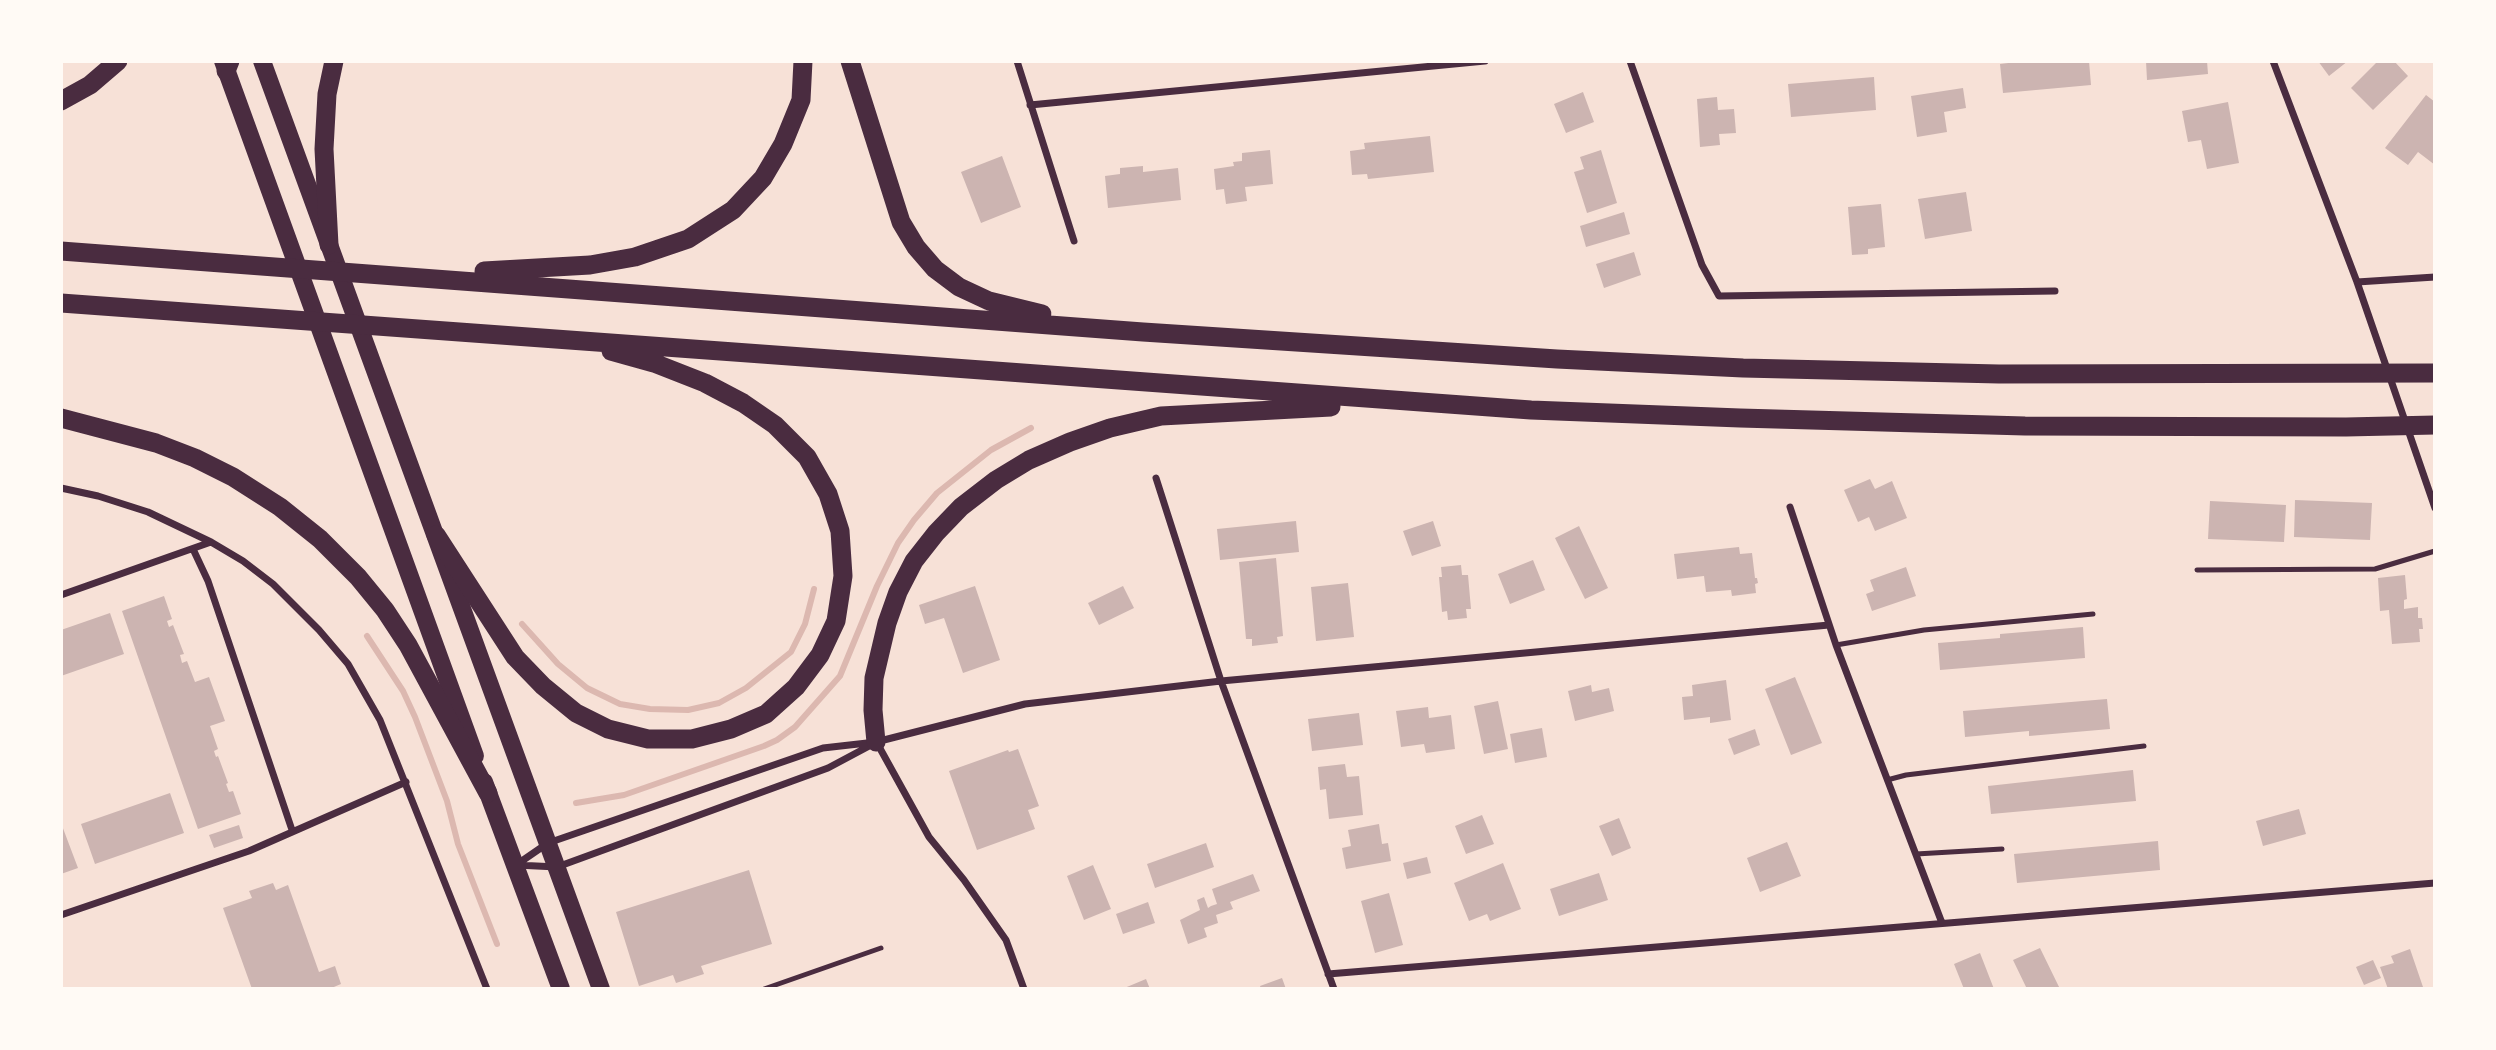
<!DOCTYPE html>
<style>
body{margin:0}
#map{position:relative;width:2496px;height:1050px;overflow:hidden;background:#f7e1d7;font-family:"Archivo Narrow",sans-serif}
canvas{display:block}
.frame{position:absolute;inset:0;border:63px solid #fffaf5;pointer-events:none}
</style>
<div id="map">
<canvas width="2496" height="1050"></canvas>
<div class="frame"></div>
</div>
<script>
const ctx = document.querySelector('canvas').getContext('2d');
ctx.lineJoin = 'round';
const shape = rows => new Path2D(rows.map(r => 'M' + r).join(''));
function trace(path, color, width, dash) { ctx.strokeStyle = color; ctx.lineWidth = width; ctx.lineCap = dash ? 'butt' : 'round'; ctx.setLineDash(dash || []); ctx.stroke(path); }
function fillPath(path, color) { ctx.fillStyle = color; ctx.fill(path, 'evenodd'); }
trace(shape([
 [522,624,558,664,587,688,620,704,650,709,688,710,719,703,746,688,791,652,805,624,814,589],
 [367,636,403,691,415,717,447,801,458,844,497,944],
 [576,803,624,795,764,746,777,740,795,727,840,676,877,586,898,543,914,520,937,493,991,450,1031,428]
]), '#dcb8b0', 6);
fillPath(shape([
 [2089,61,2091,85,2003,93,2000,64,2025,61],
 [2146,61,2207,61,2208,74,2147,80],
 [2318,61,2348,61,2329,76],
 [2378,61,2394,61,2408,76,2373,110,2351,88],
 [1874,77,1876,110,1791,117,1788,84],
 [1963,88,1966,108,1944,112,1947,132,1917,137,1911,96],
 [1583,92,1594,122,1566,133,1554,104],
 [2426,95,2435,102,2435,165,2418,152,2408,165,2385,148],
 [1717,97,1718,110,1734,109,1736,133,1719,134,1720,145,1700,147,1697,99],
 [2228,102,2239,163,2207,169,2201,140,2188,142,2182,111],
 [1430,136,1434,172,1368,179,1367,174,1352,175,1350,151,1365,149,1364,143],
 [1270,150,1273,184,1245,187,1247,201,1226,204,1224,189,1216,190,1214,169,1234,166,1233,162,1242,161,1242,153],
 [1601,150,1617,203,1587,213,1574,172,1584,169,1580,157],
 [1002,156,1021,207,981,223,961,172],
 [1143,166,1143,172,1178,168,1181,200,1108,208,1105,176,1120,174,1120,168],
 [1966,192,1972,231,1925,239,1918,199],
 [1881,204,1885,247,1868,249,1868,254,1852,255,1848,207],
 [1624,212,1630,234,1586,247,1580,226],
 [1634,252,1641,275,1604,288,1596,264],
 [1870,479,1875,489,1892,481,1907,518,1875,531,1869,517,1858,522,1844,490],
 [2295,500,2372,503,2370,540,2294,537],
 [2210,501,2286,505,2284,542,2208,539],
 [1296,521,1299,552,1220,560,1217,529],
 [1433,521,1441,546,1412,556,1403,531],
 [1579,526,1608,588,1585,599,1555,538],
 [1739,547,1740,554,1752,553,1755,578,1757,578,1758,583,1755,584,1756,593,1732,596,1731,590,1706,592,1704,576,1677,579,1674,554],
 [1276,558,1283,636,1277,637,1278,643,1252,646,1252,639,1246,639,1239,562],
 [1533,560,1545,590,1510,604,1498,574],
 [1461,565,1462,575,1468,575,1471,609,1466,609,1467,618,1448,620,1447,611,1442,612,1439,577,1442,577,1441,567],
 [1906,567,1916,596,1872,611,1866,594,1874,591,1870,580],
 [2405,575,2407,599,2404,600,2404,609,2418,607,2418,618,2422,618,2423,629,2419,629,2420,642,2392,644,2389,610,2380,611,2378,578],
 [1348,583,1354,637,1316,641,1311,587],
 [975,586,1000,660,963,673,944,618,925,624,919,605],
 [1123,586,1134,608,1099,625,1088,603],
 [164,596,172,619,167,621,169,627,173,625,184,654,180,655,182,663,187,661,195,682,209,677,225,721,210,726,218,749,214,751,216,757,218,756,228,783,226,784,229,792,233,791,241,814,198,829,122,611],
 [110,613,124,654,61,676,61,630],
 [2083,627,2085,658,1940,670,1938,643,2000,638,2000,634],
 [1795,677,1822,743,1791,755,1765,689],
 [1726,680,1731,720,1710,723,1710,717,1684,720,1682,697,1693,696,1692,685],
 [1591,685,1592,692,1609,688,1614,711,1575,721,1568,691],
 [2107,699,2110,729,2029,736,2029,731,1965,737,1963,711],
 [1498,701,1508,749,1484,754,1474,706],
 [1428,707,1429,718,1451,715,1455,749,1426,753,1424,744,1401,747,1396,711],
 [1359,713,1363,745,1312,751,1308,719],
 [1542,728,1547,757,1515,763,1510,734],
 [1755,729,1760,745,1734,755,1728,739],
 [1018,749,1039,806,1028,810,1035,829,977,850,949,771,1008,750,1009,752],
 [1345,764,1347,777,1359,776,1363,815,1329,819,1326,789,1320,790,1318,767],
 [2133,770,2136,801,1991,814,1988,786],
 [170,793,184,833,95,864,81,824],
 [2299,809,2306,834,2263,846,2256,821],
 [1482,815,1494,844,1466,854,1455,826],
 [1619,818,1631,848,1612,856,1599,826],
 [61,823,78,868,61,874],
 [1379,824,1382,844,1388,843,1391,861,1346,869,1342,848,1351,846,1348,830],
 [239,825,243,838,214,848,209,835],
 [2158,841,2160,870,2017,883,2014,854],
 [1787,842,1801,876,1760,892,1747,858],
 [1206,843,1214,867,1155,888,1147,864],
 [1427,857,1431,873,1407,879,1403,863],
 [1503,863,1521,909,1490,921,1487,914,1469,921,1454,883],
 [1093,865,1111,909,1084,920,1067,876],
 [749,870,772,944,701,966,704,974,676,983,673,975,639,986,616,912],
 [1599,873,1608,900,1559,916,1550,889],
 [1253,874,1260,891,1230,902,1233,909,1216,915,1218,923,1204,928,1207,937,1188,944,1180,920,1200,910,1197,900,1204,897,1208,908,1211,906,1217,904,1212,889],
 [273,883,276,890,288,885,319,972,335,966,341,984,329,989,252,989,223,908,252,898,249,891],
 [1389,893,1403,945,1375,953,1361,901],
 [1148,902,1155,923,1123,934,1116,914],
 [2040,948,2060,989,2027,989,2013,960],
 [2410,949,2423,987,2416,989,2388,989,2380,967,2394,963,2391,956],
 [1980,953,1994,989,1964,989,1954,964],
 [2373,960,2381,978,2364,985,2356,967],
 [1282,978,1286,989,1261,989,1260,986],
 [1146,979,1150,989,1122,989]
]), '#ccb4b1');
trace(shape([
 [2197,570,2375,569,2435,551],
 [1836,645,1924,630,2093,614],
 [1887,780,1906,775,2144,746],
 [1916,854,2002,849],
 [764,989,881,948]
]), '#4a2c40', 5);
trace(shape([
 [1017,61,1074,241],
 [1630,61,1702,265,1719,296,2055,291],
 [2273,61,2357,282,2435,508],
 [1030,105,1485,61],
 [2357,282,2435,277],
 [1156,478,1221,681,1334,989],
 [61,488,98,496,148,512,211,542,243,561,273,584,319,630,348,664,380,720,487,989],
 [1790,507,1836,645,1942,923],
 [193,549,208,581,292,830],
 [61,595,211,542],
 [877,743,929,837,964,880,1006,940,1024,989],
 [516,865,548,843,823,748,876,742,1025,704,1221,681,1829,625],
 [516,865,557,867,828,768,873,744],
 [61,915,249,851,406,782],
 [1328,974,2435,883]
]), '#4a2c40', 7);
trace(shape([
 [223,61,475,756],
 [262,61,601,989],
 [484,782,561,989]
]), '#4a2c40', 18);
trace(shape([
 [850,61,901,222,916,247,935,269,959,287,989,301,1042,314],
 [226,71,230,61],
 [61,101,90,85,118,61],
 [329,245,324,149,327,94,334,61],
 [61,251,1143,332,1557,359,1743,368,1999,374,2435,373],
 [484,271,590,265,635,257,688,239,733,210,763,178,783,144,801,100,803,61],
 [61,303,1531,410,1740,418,2025,426,2346,427,2435,425],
 [61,418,156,443,195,458,233,477,280,507,320,539,358,577,385,610,408,645,488,793],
 [436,535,515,657,543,686,576,713,608,729,648,739,692,739,731,729,766,714,796,687,820,655,836,621,843,576,840,531,828,494,807,457,775,425,743,403,705,383,654,363,611,351],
 [876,742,873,710,874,678,887,623,898,592,914,561,936,533,961,507,996,480,1029,460,1070,442,1110,428,1161,416,1331,407]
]), '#4a2c40', 19);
</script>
